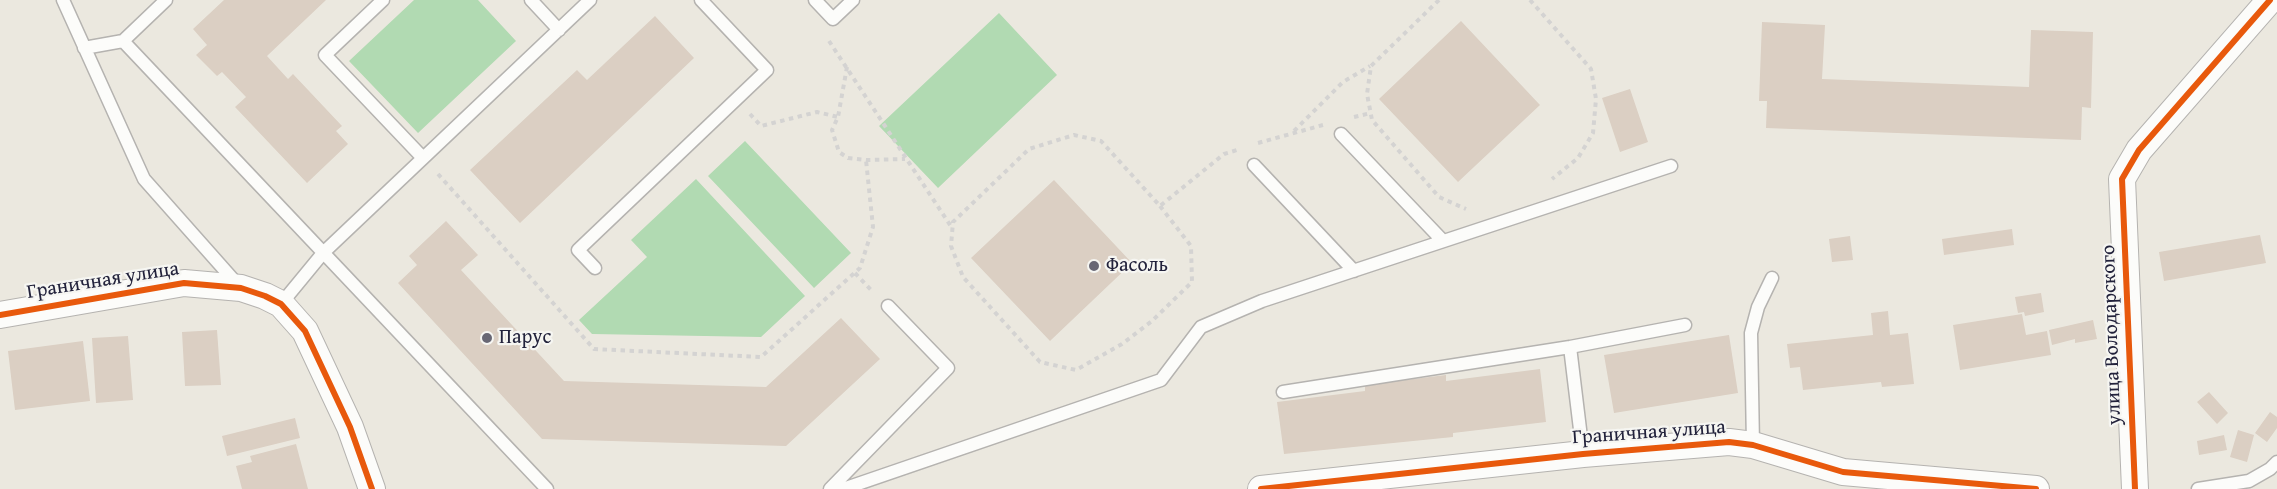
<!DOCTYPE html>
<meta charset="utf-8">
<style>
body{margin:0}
canvas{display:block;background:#ebe8df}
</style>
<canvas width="2277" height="489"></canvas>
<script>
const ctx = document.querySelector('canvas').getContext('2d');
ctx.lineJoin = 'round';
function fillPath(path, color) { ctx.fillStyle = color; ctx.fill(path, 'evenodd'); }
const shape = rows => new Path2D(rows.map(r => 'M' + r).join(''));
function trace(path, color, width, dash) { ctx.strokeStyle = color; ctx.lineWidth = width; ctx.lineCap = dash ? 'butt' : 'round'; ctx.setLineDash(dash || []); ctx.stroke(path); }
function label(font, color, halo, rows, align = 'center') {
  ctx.font = font + ' "Gentium Book Plus",serif'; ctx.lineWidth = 4.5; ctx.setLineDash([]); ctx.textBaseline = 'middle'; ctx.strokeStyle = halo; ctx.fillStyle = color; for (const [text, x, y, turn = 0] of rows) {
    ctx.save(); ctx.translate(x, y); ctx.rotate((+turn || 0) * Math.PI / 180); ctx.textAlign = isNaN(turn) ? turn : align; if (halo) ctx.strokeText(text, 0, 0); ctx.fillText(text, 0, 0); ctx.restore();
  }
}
fillPath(shape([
 [414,0,478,0,516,41,418,133,349,61],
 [999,13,1057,75,938,188,879,126],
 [745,141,851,253,814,288,708,176],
 [696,179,805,296,761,337,592,334,579,320,647,257,631,240]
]), '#b1dab2');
fillPath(shape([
 [224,0,326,0,267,56,288,79,293,74,342,126,336,131,348,144,307,183,235,107,246,97,222,72,217,76,196,55,207,45,193,29],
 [655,16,694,58,520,223,470,170,577,70,587,80],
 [1461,21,1540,105,1458,182,1379,99],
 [1762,22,1825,25,1822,79,2029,87,2031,30,2093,32,2091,108,2082,107,2081,140,1766,128,1767,101,1759,101],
 [1630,89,1648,142,1620,152,1602,98],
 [1054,180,1132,263,1050,341,971,258],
 [446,221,478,255,461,270,564,381,766,387,841,318,880,359,786,446,542,439,398,283,417,265,409,256],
 [2012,229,2014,245,1944,255,1942,239],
 [2260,235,2266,263,2164,281,2159,252],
 [1850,236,1853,260,1832,262,1829,239],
 [2041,293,2044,312,2025,316,2024,312,2018,313,2015,297],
 [1888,311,1890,335,1908,333,1914,384,1882,387,1881,382,1803,390,1800,367,1790,368,1787,344,1873,335,1871,313],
 [2022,314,2026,335,2047,331,2051,355,1960,370,1953,325],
 [2093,320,2097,339,2075,343,2075,339,2052,345,2049,330],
 [217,330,221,385,185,386,182,332],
 [1729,335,1738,393,1614,413,1604,355],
 [128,336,133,400,96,403,92,338],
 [83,341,90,401,15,410,8,351],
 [1540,369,1546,422,1453,433,1453,437,1284,454,1277,402,1365,391,1365,385,1446,375,1446,381],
 [2209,392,2228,413,2217,424,2197,402],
 [2270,412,2277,417,2277,428,2267,442,2255,433],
 [295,418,300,438,227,456,222,436],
 [2238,430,2254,435,2247,462,2230,457],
 [2224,435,2227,450,2199,455,2197,441],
 [296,444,308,489,242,489,236,466,252,462,250,456]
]), '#dbcfc3');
const lane = shape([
 [63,0,144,179,238,285],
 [383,0,325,55,423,158],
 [531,0,559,30],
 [815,0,833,19,853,0],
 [123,41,547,489],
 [84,48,123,41,166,0],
 [1341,134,1443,241],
 [1254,165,1354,271],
 [595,268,578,250,767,70,701,0],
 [281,304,323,253,590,0],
 [1570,347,1583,454],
 [1283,392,1570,347,1685,325],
 [1753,445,1751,333,1758,307,1772,278],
 [830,489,948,368,888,306],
 [843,489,1161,380,1201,327,1262,301,1671,166],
 [2198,489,2249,481,2270,469,2277,462]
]);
const street = shape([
 [0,315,184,283,241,288,265,296,281,304,305,331,350,427,372,489],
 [1261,489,1583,454,1729,442,1753,445,1843,472,2036,489],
 [2135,489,2122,179,2139,150,2270,0]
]);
trace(lane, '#b5b3b0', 15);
trace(street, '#b5b3b0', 28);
trace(shape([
 [1439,0,1371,66,1367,94,1372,120,1439,197,1466,209],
 [1530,0,1591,69,1596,99,1593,133,1578,158,1552,179],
 [829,41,952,228],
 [847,67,838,117,832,130,839,152,848,158,866,160,905,159],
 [750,114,761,126,817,112,838,117],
 [1354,117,1371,113],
 [1294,131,1343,82,1370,66],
 [1258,143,1323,125],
 [438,174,594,349,761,357,860,268,873,227,866,160],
 [1160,206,1191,246,1192,282,1152,321,1122,344,1076,370,1040,362,963,277,951,246,953,222,1029,149,1074,135,1101,141,1160,206,1224,154,1237,150],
 [855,273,873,292]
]), '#d4d3d2', 4, [4.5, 4.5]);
trace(lane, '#fcfcfa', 12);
trace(street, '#fcfcfa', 26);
trace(shape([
 [0,315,184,283,241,288,265,296,281,304,305,331,350,427,372,489],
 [1261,489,1583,454,1729,442,1753,445,1843,472,2036,489],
 [2135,489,2122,179,2139,150,2270,0]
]), '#e8590c', 6);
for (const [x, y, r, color] of [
 [1094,266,6,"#686774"],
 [487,338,6,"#686774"]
]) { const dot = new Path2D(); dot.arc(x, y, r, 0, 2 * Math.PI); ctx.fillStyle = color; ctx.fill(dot); trace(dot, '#f6f6f2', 2); }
label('20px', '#22223b', '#f6f6f2', [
 ["Фасоль",1106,266],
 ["Парус",499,338]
], 'left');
label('20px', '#22223b', '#f6f6f2', [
 ["Граничная улица",103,281,-9],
 ["улица Володарского",2112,335,-92],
 ["Граничная улица",1649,433,-4]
]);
</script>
